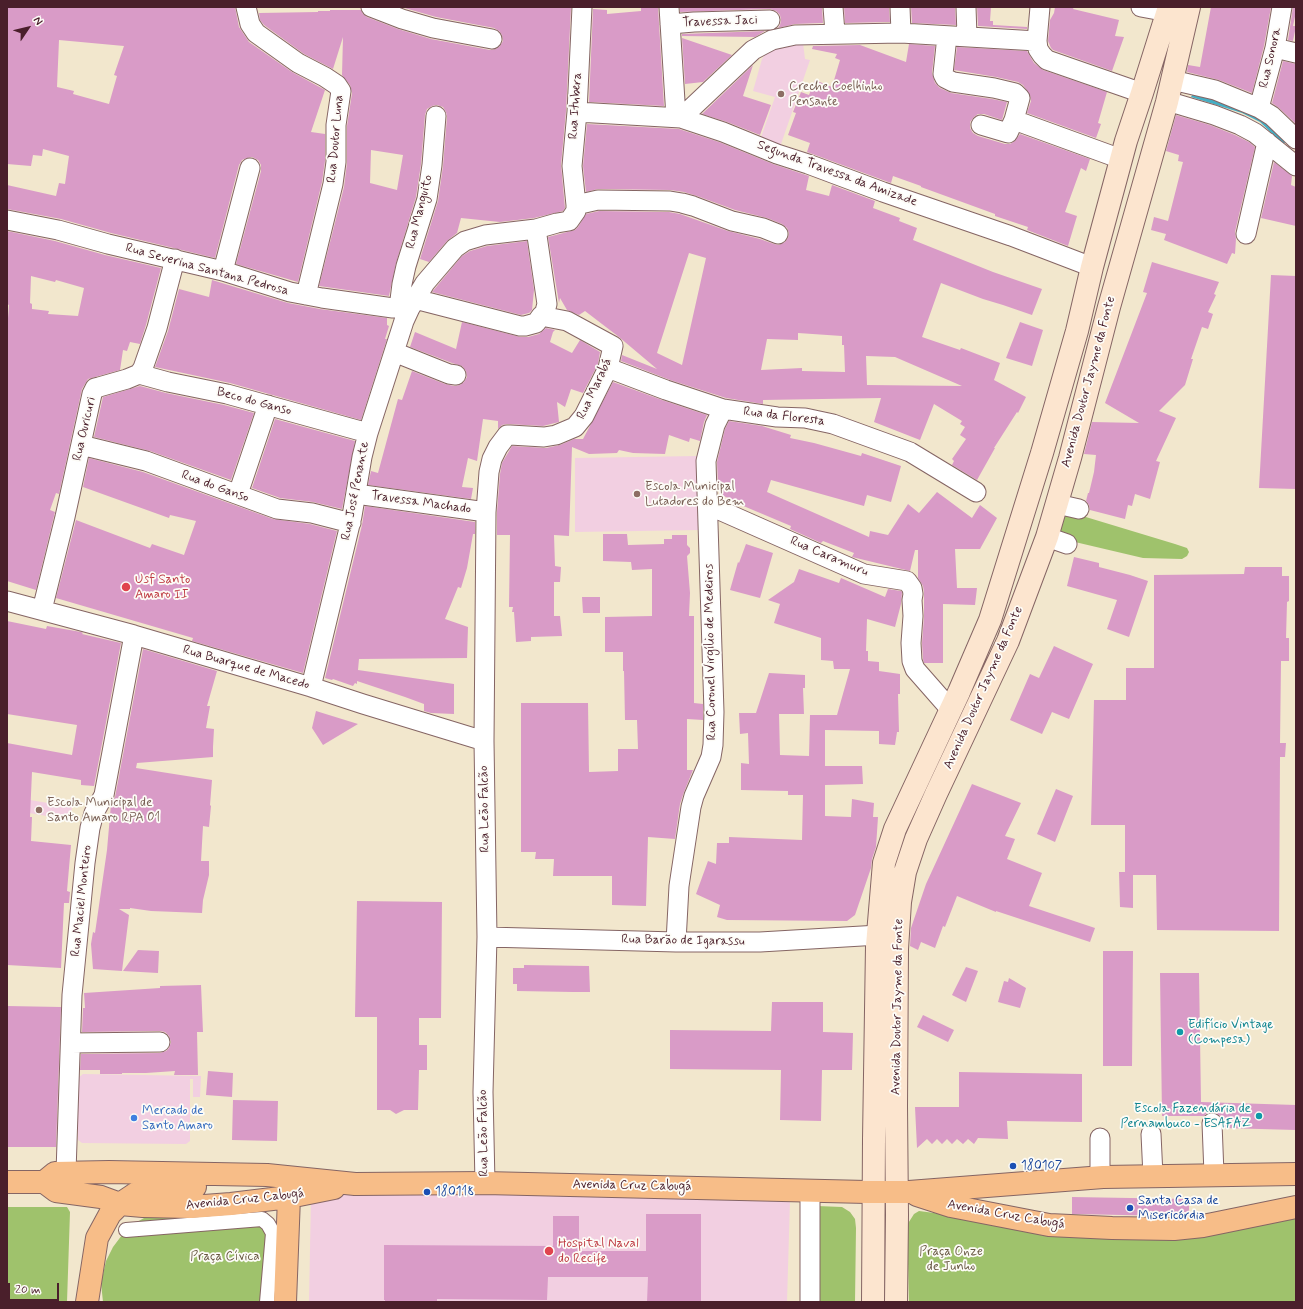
<!DOCTYPE html>
<meta charset="utf-8">
<style>
body{margin:0}
#map{position:relative;width:1303px;height:1309px;overflow:hidden;background:#f2e7cd;font-family:Mynerve,sans-serif}
canvas{display:block}
.frame{position:absolute;inset:0;border:8px solid #4a1f2b;pointer-events:none}
.north{position:absolute;left:8px;top:8px;width:40px;height:40px;-webkit-text-stroke:3px #fdfcf7;paint-order:stroke;rotate:55deg;font-size:11px;font-weight:700;line-height:16px;text-align:center;color:#4a1f2b}
.north::after{content:'';display:block;margin:auto;width:14px;height:18px;background:#4a1f2b;clip-path:polygon(50% 0,100% 100%,50% 72%,0 100%)}
.scale{position:absolute;left:8px;top:1283px;width:51px;height:18px;box-sizing:border-box;border:2px solid #4a1f2b;border-top:0;padding-left:5px;font-size:12px;line-height:14px;white-space:nowrap;color:#4a1f2b;-webkit-text-stroke:3px #fdfcf7;paint-order:stroke}
</style>
<div id="map">
<canvas width="1303" height="1309"></canvas>
<div class="frame"></div>
<div class="north">N</div>
<div class="scale">20 m</div>
</div>
<script>
const ctx = document.querySelector('canvas').getContext('2d');
ctx.lineJoin = 'round';
function fillPath(path, color) { ctx.fillStyle = color; ctx.fill(path, 'evenodd'); }
const shape = rows => new Path2D(rows.map(r => 'M' + r).join(''));
function trace(path, color, width, dash) { ctx.strokeStyle = color; ctx.lineWidth = width; ctx.lineCap = dash ? 'butt' : 'round'; ctx.setLineDash(dash || []); ctx.stroke(path); }
function label(font, color, halo, rows, align = 'center') {
  ctx.font = font + ' Mynerve,sans-serif'; ctx.lineWidth = 3.5; ctx.setLineDash([]); ctx.textBaseline = 'middle'; ctx.strokeStyle = halo; ctx.fillStyle = color; for (const [text, x, y, turn = 0] of rows) {
    ctx.save(); ctx.translate(x, y); ctx.rotate((+turn || 0) * Math.PI / 180); ctx.textAlign = isNaN(turn) ? turn : align; if (halo) ctx.strokeText(text, 0, 0); ctx.fillText(text, 0, 0); ctx.restore();
  }
}
fillPath(shape([
 [803,43,805,59,810,60,780,147,760,140,775,97,753,91,762,59,768,50],
 [697,456,701,530,575,532,575,458],
 [30,800,72,807,70,820,29,813],
 [83,1074,201,1076,200,1097,193,1097,193,1079,190,1079,190,1141,186,1144,82,1143,78,1140,78,1078],
 [473,1190,790,1200,787,1302,309,1302,311,1196]
]), '#f2cfe1');
fillPath(shape([
 [1066,511,1175,544,1187,548,1189,552,1187,556,1182,559,1143,558,1058,538],
 [817,1206,842,1207,850,1212,855,1219,856,1228,855,1302,807,1302],
 [7,1207,67,1207,70,1212,67,1302,7,1302],
 [251,1211,265,1217,276,1302,103,1302,101,1283,106,1261,113,1247,122,1235,137,1222,151,1214],
 [919,1211,965,1217,1045,1236,1189,1238,1204,1237,1296,1218,1296,1302,909,1302,907,1225,914,1214]
]), '#9fc26c');
fillPath(shape([
 [1194,92,1261,116,1288,140,1283,144,1260,122,1242,113,1191,97]
]), '#45aec4');
fillPath(shape([
 [7,7,235,7,239,27,249,42,292,72,325,90,311,132,325,134,325,161,322,182,298,282,236,264,261,171,261,165,258,160,252,157,247,158,242,160,239,165,215,258,111,233,61,219,7,209,7,185,56,196,59,183,65,184,69,156,43,149,42,156,33,155,31,166,7,164],
 [59,40,124,46,114,75,117,76,109,104,73,94,74,91,57,87],
 [401,7,571,7,566,111,561,165,565,208,563,211,534,218,500,222,461,218,457,233,447,241,429,262,420,259,438,201,443,166,447,117,446,112,443,107,437,105,432,106,427,109,425,115,421,164,416,197,396,263,389,296,319,286,344,187,347,163,347,126,352,93,350,85,342,75,343,37,333,69,304,54,264,25,260,20,259,13,318,12,318,11,330,11,330,10,361,10,363,14,367,17,398,29,431,39,490,50,496,49,500,46,503,41,502,35,499,31,494,28,436,17],
 [371,150,403,155,397,190,370,183],
 [641,7,658,7,664,106,589,102,593,9,607,10,607,14,641,11],
 [680,7,822,7,823,23,795,24,778,28,780,25,781,20,780,15,776,11,770,9,680,12],
 [844,7,889,7,890,22,845,23],
 [911,7,955,7,956,25,912,23],
 [977,7,991,7,990,21,993,21,993,25,1027,27,1027,29,978,26],
 [1055,7,1074,7,1073,9,1119,20,1115,36,1124,37,1112,71,1053,50,1051,48,1048,41,1050,20,1054,13],
 [1211,7,1271,7,1264,46,1252,93,1219,80,1187,72,1188,65,1200,67],
 [1293,7,1296,7,1296,12,1293,26,1296,26,1293,41,1288,40],
 [765,31,755,37,682,36,682,34],
 [682,38,732,55,703,82,685,84],
 [909,44,935,46,932,73,935,83,940,88,951,93,992,99,1007,102,1002,120,984,114,978,114,974,117,970,122,970,128,973,133,978,136,1005,144,1010,144,1015,141,1020,134,1090,159,1086,171,1081,168,1065,212,1077,216,1068,246,1027,230,1028,227,995,216,995,214,921,187,921,186,893,176,891,183,807,152,810,143,788,135,796,113,793,112,801,92,809,95,815,80,832,87,840,60,835,58,837,54,812,49,813,46,860,45,906,62],
 [957,47,1027,51,1034,63,1043,70,1107,92,1098,123,1101,124,1096,138,1027,113,1031,101,1030,95,1023,85,1018,82,996,77,954,70],
 [1283,61,1296,64,1296,124,1279,108,1272,103],
 [753,65,743,96,771,105,760,135,727,122,702,114],
 [1176,115,1210,125,1235,135,1249,142,1255,147,1235,232,1236,239,1235,254,1232,253,1227,264,1164,240,1166,234,1151,230,1154,217,1168,221,1183,162,1178,161,1179,155,1166,151],
 [587,124,679,129,719,142,773,164,809,176,806,190,829,196,832,185,875,201,873,208,900,218,899,221,917,228,913,240,993,272,1042,289,1032,315,1003,305,983,299,941,283,922,337,960,350,961,348,1000,363,994,380,1026,397,1018,413,1017,412,994,448,995,448,977,480,952,465,954,461,952,459,966,439,960,435,965,427,960,424,962,421,934,404,920,440,874,422,881,398,763,400,763,404,726,398,670,380,621,361,622,355,657,369,619,337,585,311,579,315,567,310,560,298,559,303,548,237,575,230,578,227,586,214,599,211,669,212,680,214,728,231,760,239,774,244,779,245,785,242,788,238,789,233,787,228,782,224,767,218,735,210,697,196,684,192,670,190,598,189,586,192,583,166],
 [689,253,706,258,682,365,657,353],
 [798,333,842,336,842,345,844,345,845,372,802,371,802,368,761,370,767,339,798,340],
 [866,356,895,357,962,386,867,385],
 [1274,162,1292,176,1291,185,1296,187,1296,226,1261,218],
 [7,231,55,241,105,255,161,268,146,325,140,344,130,342,127,351,123,350,120,370,88,379,82,389,59,494,56,493,50,510,55,512,36,590,7,581,7,331,9,305,7,304],
 [31,276,55,282,56,280,84,288,78,316,48,314,49,311,32,309,32,304,30,303],
 [527,241,534,290,532,310,529,313,521,315,432,292,462,256,470,251,487,246],
 [1152,262,1219,282,1214,294,1216,295,1208,312,1213,314,1208,329,1202,327,1191,359,1193,359,1185,385,1159,411,1176,418,1156,461,1160,462,1150,499,1135,494,1132,506,1128,505,1125,519,1090,510,1089,505,1086,501,1088,493,1089,493,1094,472,1096,455,1084,454,1092,422,1139,423,1105,403,1147,293,1143,292],
 [1271,275,1296,276,1296,489,1259,488],
 [212,280,288,303,320,309,387,318,387,325,389,326,385,339,387,339,361,420,230,383,155,367,168,331,179,289,209,297],
 [462,322,520,337,528,337,539,334,546,328,555,330,553,332,550,342,572,353,580,340,600,352,598,364,583,393,571,389,565,407,557,402,559,422,543,426,507,424,502,425,498,429,498,421,483,419,477,461,468,458,462,487,473,488,471,499,368,485,371,471,378,473,398,399,402,400,412,371,445,384,454,386,460,385,464,382,467,377,466,371,462,366,452,363,410,347,415,332,456,349],
 [1020,322,1043,330,1032,366,1006,358],
 [613,382,662,400,707,415,704,422,700,441,690,438,689,442,669,435,665,454,633,453,619,450,617,453,589,454,572,447,569,536,554,535,555,566,561,567,560,582,554,582,554,616,560,616,562,636,531,637,531,641,516,642,514,612,512,612,513,607,509,607,510,535,497,535,497,512,500,474,502,463,512,446,546,448,560,445,574,439,583,439],
 [140,386,166,393,224,405,254,413,231,480,150,451,94,437,103,397],
 [275,419,355,441,342,509,313,502,280,498,252,488],
 [729,421,762,426,791,435,790,438,814,443,861,456,862,453,901,466,891,502,867,495,864,506,771,480,767,492,869,537,870,531,888,535,908,504,919,513,937,492,972,518,980,505,997,518,980,549,955,549,957,588,977,588,975,605,943,604,943,663,924,663,923,659,922,643,924,617,924,592,923,586,918,578,918,550,915,550,910,571,852,557,854,553,823,541,821,543,790,529,791,526,734,502,735,501,719,494,721,488,718,486,717,462,725,429],
 [89,458,143,472,273,519,310,524,337,531,303,673,192,641,193,638,56,598,76,520,150,548,152,544,184,555,196,521,170,515,169,518,83,487],
 [365,506,475,522,475,534,473,534,467,568,461,588,458,587,445,619,468,627,467,658,359,659,358,670,454,684,454,714,431,713,424,711,424,704,405,697,357,681,357,684,355,683,353,686,333,679,332,680,325,678,362,525],
 [603,534,627,534,628,545,664,544,664,539,672,539,672,535,687,535,687,545,690,548,690,553,687,556,690,593,689,616,694,616,694,703,703,704,703,720,687,719,687,770,693,770,684,792,680,804,675,839,648,837,646,906,612,905,612,876,553,876,554,859,535,859,536,852,521,852,521,703,588,703,589,772,618,771,618,749,638,749,637,720,625,720,624,671,623,671,623,652,605,652,605,617,652,616,652,569,632,570,631,562,603,561],
 [746,544,773,553,760,598,730,590,738,562,739,563],
 [1074,557,1099,563,1099,567,1130,575,1148,581,1129,637,1107,629,1117,600,1067,586],
 [1245,567,1282,567,1282,576,1289,576,1289,601,1287,602,1286,638,1289,638,1289,661,1281,661,1280,743,1286,743,1285,757,1280,757,1279,931,1157,930,1156,875,1133,875,1133,908,1120,907,1119,872,1125,872,1125,825,1091,825,1094,700,1126,700,1126,668,1154,668,1154,575,1244,574],
 [799,569,839,583,841,578,885,597,888,589,901,591,902,592,901,604,895,627,867,619,866,651,868,651,868,661,879,662,879,671,900,674,900,694,898,694,899,732,897,732,895,745,879,744,879,731,825,730,825,766,862,766,863,784,825,785,825,816,851,817,852,799,874,803,873,817,878,817,876,847,872,859,871,868,855,915,847,921,727,920,717,917,720,905,696,894,708,861,716,864,717,843,729,843,729,837,802,840,803,795,788,795,788,791,741,790,741,763,749,764,748,733,740,734,739,713,756,713,769,673,805,675,805,688,803,688,804,714,779,714,780,755,809,756,810,715,837,715,850,669,834,669,833,661,821,660,821,638,774,623,780,604,768,600,794,582],
 [582,597,600,597,600,613,583,613],
 [7,621,46,629,47,626,81,632,83,633,82,634,121,643,94,786,81,785,81,780,32,772,30,817,32,817,31,841,71,845,67,891,70,892,69,903,64,903,61,968,7,965,7,743,72,755,77,725,7,714],
 [1054,646,1093,664,1069,719,1052,712,1042,734,1010,720,1030,674,1039,678],
 [143,649,217,671,207,706,210,706,206,728,214,729,213,747,213,757,137,763,136,768,212,780,210,805,211,806,209,827,203,826,201,861,209,861,209,875,203,900,202,913,151,911,130,908,130,909,119,909,129,915,122,971,93,969,91,944,93,932,95,933,107,850,111,804,115,797],
 [316,711,358,724,323,745,312,728],
 [972,784,1021,803,1005,836,1015,839,1007,859,1042,873,1029,906,1095,928,1090,942,996,911,996,912,957,896,945,927,943,926,935,948,921,942,918,950,910,946,911,928,926,884],
 [1056,789,1073,796,1055,842,1037,834],
 [357,901,442,902,441,1018,419,1018,419,1045,427,1045,427,1070,419,1070,418,1110,404,1110,396,1114,390,1110,377,1110,377,1017,355,1017],
 [138,950,159,951,158,973,123,971],
 [1103,951,1133,951,1132,1066,1103,1066],
 [524,965,589,966,590,992,573,992,517,991,517,984,513,984,513,968,524,968],
 [966,967,978,971,966,1002,952,995],
 [1160,973,1199,973,1201,1102,1296,1105,1296,1130,1223,1128,1221,1116,1212,1112,1206,1114,1204,1116,1162,1116],
 [1009,978,1026,988,1020,1008,998,1002,1004,981,1008,982],
 [201,985,203,1032,197,1032,198,1075,174,1075,175,1071,146,1073,122,1073,122,1074,100,1074,100,1070,80,1070,81,1054,160,1053,166,1051,169,1048,171,1042,169,1036,165,1032,160,1031,82,1032,83,1008,85,1008,84,993,160,988,160,986],
 [772,1002,823,1002,823,1032,853,1033,852,1070,822,1070,821,1121,780,1120,781,1070,670,1069,670,1030,771,1031],
 [7,1006,61,1007,56,1147,7,1147],
 [923,1015,954,1030,948,1042,917,1027],
 [208,1071,233,1073,232,1097,206,1095],
 [959,1072,1082,1074,1082,1122,1007,1121,1008,1139,978,1138,974,1144,968,1139,963,1144,957,1139,952,1144,947,1139,942,1144,937,1139,932,1144,927,1139,917,1148,915,1107,959,1107],
 [233,1100,278,1101,277,1141,232,1140],
 [1072,1197,1189,1199,1189,1215,1173,1216,1072,1214],
 [646,1214,701,1214,701,1302,647,1302,648,1277,548,1277,547,1300,437,1299,437,1302,385,1302,385,1300,384,1300,384,1245,553,1246,553,1216,579,1216,579,1251,646,1251]
]), '#d99bc7');
const pedestrian = shape([
 [126,1230,262,1219,268,1224,273,1233,267,1302]
]);
const minor = shape([
 [246,7,250,24,256,33,298,63,325,77,337,85,341,91,336,125,336,162,333,184,306,295],
 [371,7,402,19,433,28,492,39],
 [669,7,676,117],
 [833,7,835,33],
 [900,7,901,33],
 [966,7,967,36],
 [1141,7,1168,12],
 [670,24,694,22,770,20],
 [947,36,943,74,945,78,953,82,994,88,1015,93,1020,98,1014,120,1008,133,981,125],
 [1037,41,1040,7],
 [1275,48,1296,53],
 [1172,80,1215,90,1259,108,1272,116,1296,139],
 [1167,101,1214,115,1240,125,1255,133,1296,166],
 [1259,108,1275,48,1282,7],
 [577,112,681,118,723,132,777,154,808,164,883,192,1011,236,1092,267],
 [681,118,753,50,772,40,795,35,901,33,1037,41,1038,49,1042,55,1047,60,1142,93],
 [1014,120,1121,159],
 [576,205,572,166,577,112,582,7],
 [7,220,58,230,108,244,223,271,290,292,322,298,393,308,410,308],
 [536,229,547,304,544,315,541,316],
 [1246,234,1267,142],
 [223,271,250,168],
 [415,299,520,326,525,326,536,323,541,316,567,321,613,346,608,368,584,416,575,427,556,435,544,437,510,435,507,435,498,447,492,459,489,472,486,512,484,741,487,937,483,1092,485,1183],
 [399,308,402,284,406,266,427,199,432,165,436,116],
 [394,352,449,374,456,375],
 [608,368,666,390,723,409,777,417,805,418,833,424,910,452,976,492],
 [139,374,168,382,227,394,368,433],
 [81,445,146,461,277,509,312,513,351,523],
 [238,494,268,405],
 [356,494,486,512],
 [1057,504,1079,509],
 [708,505,864,574,907,581,912,588,913,594,912,600,913,616,911,643,912,661,915,669,951,710],
 [1047,537,1067,544],
 [7,601,134,635,311,687,363,704,484,741],
 [42,610,65,517,92,394,95,388,99,387,127,379,139,374,143,368,157,328,175,259],
 [311,687,352,516,362,457,368,433,404,321,410,308,425,283,455,248,465,241,485,235,536,229,557,223,569,221,576,211,576,205,598,200,670,201,682,203,693,206,732,221,763,228,778,234],
 [487,937,676,942,760,942,879,935],
 [676,942,679,886,691,807,694,796,711,757,713,745,714,712,706,461,715,425,723,409],
 [71,1043,160,1042],
 [1212,1123,1214,1174],
 [1151,1134,1153,1176],
 [1100,1138,1100,1178],
 [66,1172,72,995,85,863,90,828,94,813,104,795,134,635],
 [810,1190,810,1302]
]);
const secondary = shape([
 [873,1302,874,1139,877,946,884,863,895,829,959,692,990,620,1042,453,1077,331,1092,267,1126,141,1142,93,1169,7],
 [896,1302,897,1215,896,1106,897,949,900,902,905,872,916,839,936,794,1008,641,1047,537,1070,458,1109,307,1167,102,1189,7]
]);
const primary = shape([
 [7,1182,44,1182,56,1191,101,1197,120,1204,143,1206,191,1207,231,1204,289,1197,334,1188],
 [44,1182,55,1173,109,1172,267,1175,355,1184,485,1183,867,1192,909,1192,1103,1177,1296,1174],
 [917,1195,951,1206,1049,1225,1112,1228,1174,1229,1203,1226,1296,1207],
 [87,1302,97,1238,110,1214,120,1204,135,1194,147,1189,195,1187],
 [285,1302,289,1197]
]);
trace(pedestrian, '#856564', 16);
trace(minor, '#856564', 21);
trace(secondary, '#856564', 24);
trace(primary, '#856564', 24);
trace(pedestrian, '#fff', 14);
trace(minor, '#fff', 19);
trace(secondary, '#fce5cf', 22);
trace(primary, '#f7bd88', 22);
for (const [x, y, r, color] of [
 [781,94,4,"#8d6e63"],
 [637,494,4,"#8d6e63"],
 [126,587,5,"#e0444e"],
 [39,810,4,"#8d6e63"],
 [1180,1032,4,"#0f9aa8"],
 [1259,1116,4,"#0f9aa8"],
 [134,1118,4,"#3f7fe0"],
 [1013,1166,4,"#1a4fb4"],
 [427,1192,4,"#1a4fb4"],
 [1130,1208,4,"#1a4fb4"],
 [549,1251,5,"#e0444e"]
]) { const dot = new Path2D(); dot.arc(x, y, r, 0, 2 * Math.PI); ctx.fillStyle = color; ctx.fill(dot); trace(dot, '#fdfcf7', 1.5); }
label('13px', '#4a1f2b', '#fdfcf7', [
 ["Travessa Jaci",720,22,-2],
 ["Rua Sonora",1271,58,-77],
 ["Rua Itubera",576,106,-86],
 ["Rua Doutor Luna",336,139,-85],
 ["Segunda Travessa da Amizade",837,174,20],
 ["Rua Manguito",420,212,-76],
 ["Rua Severina Santana Pedrosa",207,270,15],
 ["Avenida Doutor Jayme da Fonte",1089,382,-75],
 ["Rua Marabá",595,389,-65],
 ["Beco do Ganso",254,402,15],
 ["Rua da Floresta",784,417,7],
 ["Rua Ouricuri",85,429,-77],
 ["Rua do Ganso",215,487,20],
 ["Rua José Penante",356,491,-79],
 ["Travessa Machado",421,503,8],
 ["Rua Caramuru",829,557,23],
 ["Rua Coronel Virgílio de Medeiros",711,652,-91],
 ["Rua Buarque de Macedo",246,668,16],
 ["Avenida Doutor Jayme da Fonte",984,688,-66],
 ["Rua Leão Falcão",485,809,-91],
 ["Rua Maciel Monteiro",82,901,-84],
 ["Rua Barão de Igarassu",683,941,1],
 ["Avenida Doutor Jayme da Fonte",898,1007,-89],
 ["Rua Leão Falcão",484,1133,-91],
 ["Avenida Cruz Cabugá",632,1186,1],
 ["Avenida Cruz Cabugá",245,1200,-6],
 ["Avenida Cruz Cabugá",1006,1215,10]
]);
label('13px', '#785e54', '#fdfcf7', [
 ["Creche Coelhinho",789,87],
 ["Pensante",789,102],
 ["Escola Municipal",645,487],
 ["Lutadores do Bem",645,502],
 ["Escola Municipal de",47,803],
 ["Santo Amaro RPA 01",47,818]
], 'left');
label('13px', '#be3a42', '#fdfcf7', [
 ["Usf Santo",135,580],
 ["Amaro II",135,595],
 ["Hospital Naval",558,1244],
 ["do Recife",558,1259]
], 'left');
label('13px', '#0d838f', '#fdfcf7', [
 ["Edifício Vintage",1188,1025],
 ["(Compesa)",1188,1040],
 ["Escola Fazendária de",1251,1109,"right"],
 ["Pernambuco - ESAFAZ",1251,1124,"right"]
], 'left');
label('13px', '#366cbe', '#fdfcf7', [
 ["Mercado de",142,1111],
 ["Santo Amaro",142,1126]
], 'left');
label('13px', '#164399', '#fdfcf7', [
 ["180107",1021,1166],
 ["180118",435,1192],
 ["Santa Casa de",1138,1201],
 ["Misericórdia",1138,1216]
], 'left');
label('13px', '#685842', '#fdfcf7', [
 ["Praça Onze",951,1252],
 ["de Junho",951,1267],
 ["Praça Cívica",225,1257]
]);
</script>
